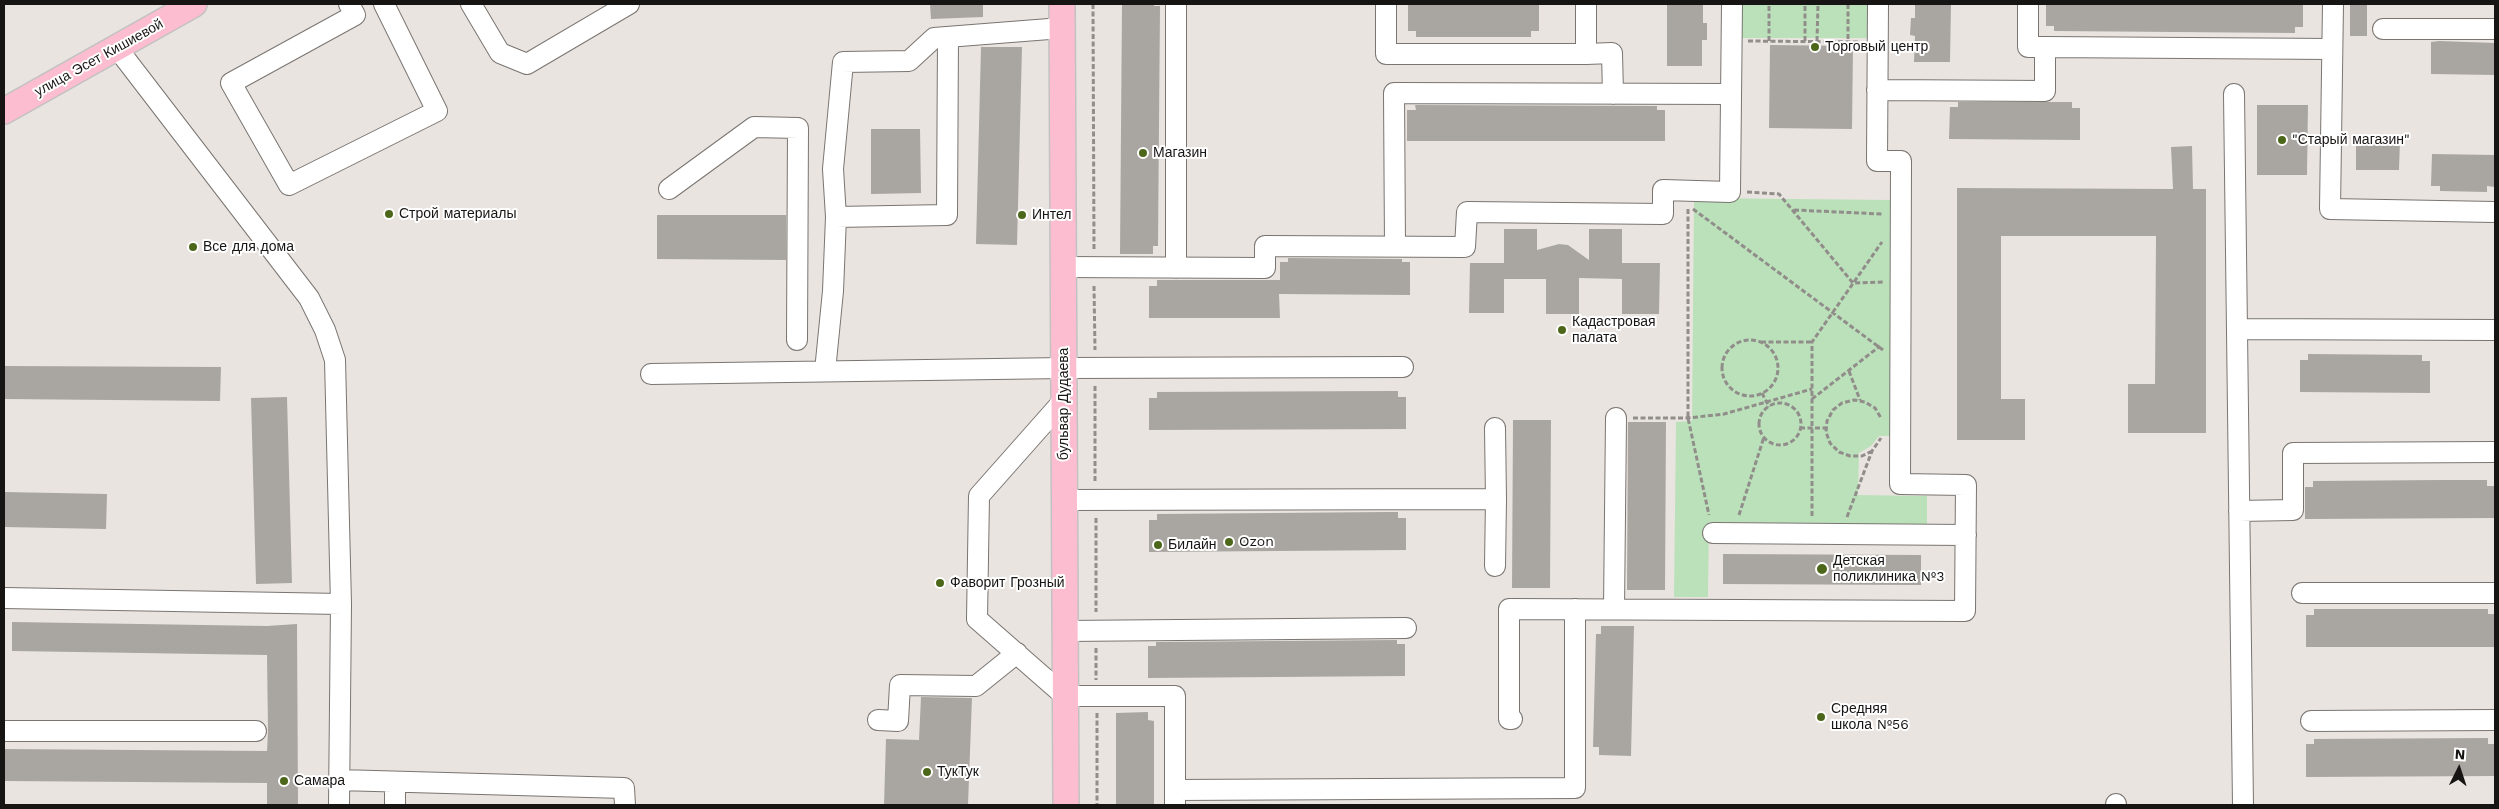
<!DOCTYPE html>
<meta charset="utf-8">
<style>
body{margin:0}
#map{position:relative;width:2499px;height:809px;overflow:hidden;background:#eae4e0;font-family:"Work Sans",sans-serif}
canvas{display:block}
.frame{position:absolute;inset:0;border:5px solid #171514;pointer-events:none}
.north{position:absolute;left:2434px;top:744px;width:50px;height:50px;-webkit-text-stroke:4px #fff;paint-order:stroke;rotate:4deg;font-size:14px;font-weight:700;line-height:20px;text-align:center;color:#171514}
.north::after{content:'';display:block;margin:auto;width:18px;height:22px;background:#171514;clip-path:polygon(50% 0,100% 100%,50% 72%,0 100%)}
</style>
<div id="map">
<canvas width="2499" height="809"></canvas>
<div class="frame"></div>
<div class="north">N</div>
</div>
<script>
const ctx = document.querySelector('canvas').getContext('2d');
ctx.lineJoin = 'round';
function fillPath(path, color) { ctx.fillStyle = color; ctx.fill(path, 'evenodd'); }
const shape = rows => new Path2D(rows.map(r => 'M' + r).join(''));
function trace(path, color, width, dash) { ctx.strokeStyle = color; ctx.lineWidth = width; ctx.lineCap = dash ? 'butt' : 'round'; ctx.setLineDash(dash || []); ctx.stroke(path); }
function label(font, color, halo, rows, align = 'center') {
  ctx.font = font + ' "Work Sans",sans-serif'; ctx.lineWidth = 4; ctx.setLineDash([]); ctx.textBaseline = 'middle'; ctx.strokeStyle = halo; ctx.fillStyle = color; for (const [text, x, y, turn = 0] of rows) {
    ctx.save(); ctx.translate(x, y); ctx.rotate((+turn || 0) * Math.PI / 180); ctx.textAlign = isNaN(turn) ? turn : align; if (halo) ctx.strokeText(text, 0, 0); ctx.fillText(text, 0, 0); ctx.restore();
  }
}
fillPath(shape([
 [1741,4,1869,4,1869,38,1741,38],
 [1694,198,1895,200,1893,436,1879,436,1871,446,1859,453,1858,495,1927,496,1927,525,1709,522,1708,597,1674,597,1676,422,1692,421]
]), '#bbe1ba');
fillPath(shape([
 [930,4,983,4,983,17,931,19],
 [1122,4,1154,4,1154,6,1160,6,1158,246,1153,246,1153,254,1120,254],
 [1408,4,1539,4,1539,31,1531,31,1531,37,1416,37,1416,31,1408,31],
 [1667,4,1703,4,1703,23,1707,23,1707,40,1702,40,1702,66,1667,66],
 [1915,4,1951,4,1950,62,1914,62,1915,36,1910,35,1911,18,1915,18],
 [2046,4,2303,4,2303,27,2295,27,2295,33,2054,31,2054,26,2046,26],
 [2350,4,2367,4,2367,36,2350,36],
 [2439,41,2495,43,2495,75,2431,74,2431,42],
 [1770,45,1853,46,1852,129,1769,128],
 [981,47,1022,47,1017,245,976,244],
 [1958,102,2072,102,2072,108,2080,108,2080,140,1949,139,1950,107,1958,107],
 [1415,105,1657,106,1657,110,1665,110,1665,141,1407,141,1407,110,1416,110],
 [2257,105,2308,105,2307,175,2257,175],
 [871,129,920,129,921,193,871,194],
 [2356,140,2400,140,2399,170,2356,170],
 [2192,146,2193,189,2206,189,2206,433,2128,433,2128,384,2155,384,2156,236,2001,236,2001,399,2025,399,2025,440,1957,440,1957,188,2173,189,2171,147],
 [2432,154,2495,155,2495,187,2487,186,2487,192,2440,191,2440,186,2431,186],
 [657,215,786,215,786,260,657,259],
 [1504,229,1537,229,1537,250,1559,244,1568,245,1589,260,1589,229,1622,229,1622,263,1660,263,1659,314,1622,314,1622,279,1579,278,1579,314,1546,314,1546,279,1504,279,1504,313,1469,313,1470,263,1504,263],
 [1288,258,1402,259,1402,262,1410,262,1410,295,1279,294,1280,318,1149,318,1149,286,1157,286,1157,280,1280,280,1280,262,1288,262],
 [2308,354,2422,355,2422,361,2430,361,2430,393,2300,392,2300,360,2308,360],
 [4,366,221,367,220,401,4,399],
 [1389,391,1398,391,1398,397,1406,397,1406,429,1149,430,1149,398,1157,398,1157,392],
 [287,397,292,583,256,584,251,398],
 [1513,420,1551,420,1550,588,1512,588],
 [1628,422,1666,422,1665,590,1627,590],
 [2440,480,2487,480,2487,486,2495,486,2495,518,2305,519,2305,487,2313,487,2313,481],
 [4,492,107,494,106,529,4,527],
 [1387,512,1398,512,1398,518,1406,518,1406,550,1149,552,1149,520,1157,520,1157,514],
 [1723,554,1921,555,1921,585,1723,584],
 [2314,609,2488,609,2488,614,2495,614,2495,647,2306,647,2306,615,2314,615],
 [12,622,267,626,297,624,298,805,267,805,267,783,4,781,4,749,267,751,268,731,267,655,12,651],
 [1601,626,1634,626,1631,756,1599,755,1599,747,1593,747,1596,634,1601,634],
 [1397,640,1397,644,1405,644,1405,676,1148,678,1148,646,1156,646,1156,642],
 [921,697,972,698,968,805,884,805,886,739,919,740],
 [1148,712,1148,720,1154,721,1154,805,1116,805,1116,713],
 [2488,738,2488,744,2495,744,2495,776,2306,777,2306,744,2314,744,2314,739]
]), '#a9a5a0');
const minor = shape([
 [349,4,355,15,231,83,289,185,437,111,384,4],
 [471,4,500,53,527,64,629,4],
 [1176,4,1176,268],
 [1386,4,1386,54,1586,54],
 [1586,4,1586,54,1612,53,1613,94],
 [2028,4,2028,47,2045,47],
 [2333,4,2330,209,2495,212],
 [2383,29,2495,29],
 [117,48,309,298,325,330,335,360,341,604,339,805],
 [1877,90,2045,91,2045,47,2332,49],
 [2234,94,2243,805],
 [669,189,754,127,798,128,797,340],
 [836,217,947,215,948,37],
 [1395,246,1394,93,1731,94],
 [1063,267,1265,268,1265,246,1465,247,1467,212,1663,214,1663,190,1730,192,1732,4],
 [2237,329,2495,330],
 [825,371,833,291,836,217,833,169,843,62,909,61,934,38,1062,28],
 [651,374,1064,368,1403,367],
 [1064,400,979,496,977,619,1065,696,1175,696,1175,805],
 [1064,500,1496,499,1495,428],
 [2239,511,2293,510,2293,453,2495,452],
 [1713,533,1966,535],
 [1495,566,1496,499],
 [2302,593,2495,593],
 [4,598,341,604],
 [1614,609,1616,418],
 [1065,631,1406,628],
 [1512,719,1509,719,1509,609,1965,611,1966,485,1900,484,1901,161,1877,161,1878,4],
 [878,720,898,721,900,685,976,686,1017,653],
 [2311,721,2495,720],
 [4,731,256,731],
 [339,780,624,788,625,805],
 [1175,790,1575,788,1575,609],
 [395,805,395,782],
 [2116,805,2116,804]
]);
const major = shape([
 [1062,4,1066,805],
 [4,111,194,4]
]);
trace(minor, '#7a7571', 22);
trace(major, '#c3c2c2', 28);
trace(shape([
 [1093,4,1094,250],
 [1848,4,1848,42],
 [1748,41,1860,42],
 [1769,41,1769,4],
 [1805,41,1805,4],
 [1817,41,1818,4],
 [1747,192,1779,194,1853,283,1884,282],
 [1688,209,1688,418,1709,515],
 [1693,209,1883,350],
 [1794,210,1882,214],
 [1094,286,1095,350],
 '1722 368a28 28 0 1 1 56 0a28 28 0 1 1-56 0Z',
 [1761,342,1812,342],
 [1849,371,1860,400],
 [1095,386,1095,482],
 [1762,393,1769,407],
 [1812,399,1880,346],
 '1759 424a21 21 0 1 1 42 0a21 21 0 1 1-42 0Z',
 [1633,418,1688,418,1724,414,1812,389],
 [1800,428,1827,428],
 [1872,451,1862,456,1850,456,1839,452,1830,443,1826,432,1827,421,1833,410,1842,403,1854,400,1865,402,1875,408,1881,418],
 [1739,515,1764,437],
 [1812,516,1812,342,1882,242],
 [1847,517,1872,451,1881,438],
 [1096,518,1096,612],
 [1096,648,1096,680],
 [1097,713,1097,805]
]), '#918d8a', 3, [5, 2.5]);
trace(minor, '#fff', 20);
trace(major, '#fcbdd1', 25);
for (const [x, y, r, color] of [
 [1815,47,5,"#4c6719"],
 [2282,140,5,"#4c6719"],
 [1143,153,5,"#4c6719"],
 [389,214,5,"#4c6719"],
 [1022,215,5,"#4c6719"],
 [193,247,5,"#4c6719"],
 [1562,330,5,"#4c6719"],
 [1229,542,5,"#4c6719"],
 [1158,545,5,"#4c6719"],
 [1822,569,6,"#4c6719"],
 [940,583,5,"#4c6719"],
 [1821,717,5,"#4c6719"],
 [927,772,5,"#4c6719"],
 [284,781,5,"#4c6719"]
]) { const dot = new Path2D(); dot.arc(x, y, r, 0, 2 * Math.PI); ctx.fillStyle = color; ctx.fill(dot); trace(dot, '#fff', 2); }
label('14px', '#171514', '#fff', [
 ["Торговый центр",1825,47],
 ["\"Старый магазин\"",2292,140],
 ["Магазин",1153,153],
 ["Строй материалы",399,214],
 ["Интел",1032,215],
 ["Все для дома",203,247],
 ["Кадастровая",1572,322],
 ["палата",1572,338],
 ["Ozon",1239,542],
 ["Билайн",1168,545],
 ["Детская",1833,561],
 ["поликлиника №3",1833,577],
 ["Фаворит Грозный",950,583],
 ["Средняя",1831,709],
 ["школа №56",1831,725],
 ["ТукТук",937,772],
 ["Самара",294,781]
], 'left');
label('14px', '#171514', '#fff', [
 ["улица Эсет Кишиевой",99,58,-29],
 ["бульвар Дудаева",1064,404,-90]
]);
</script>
